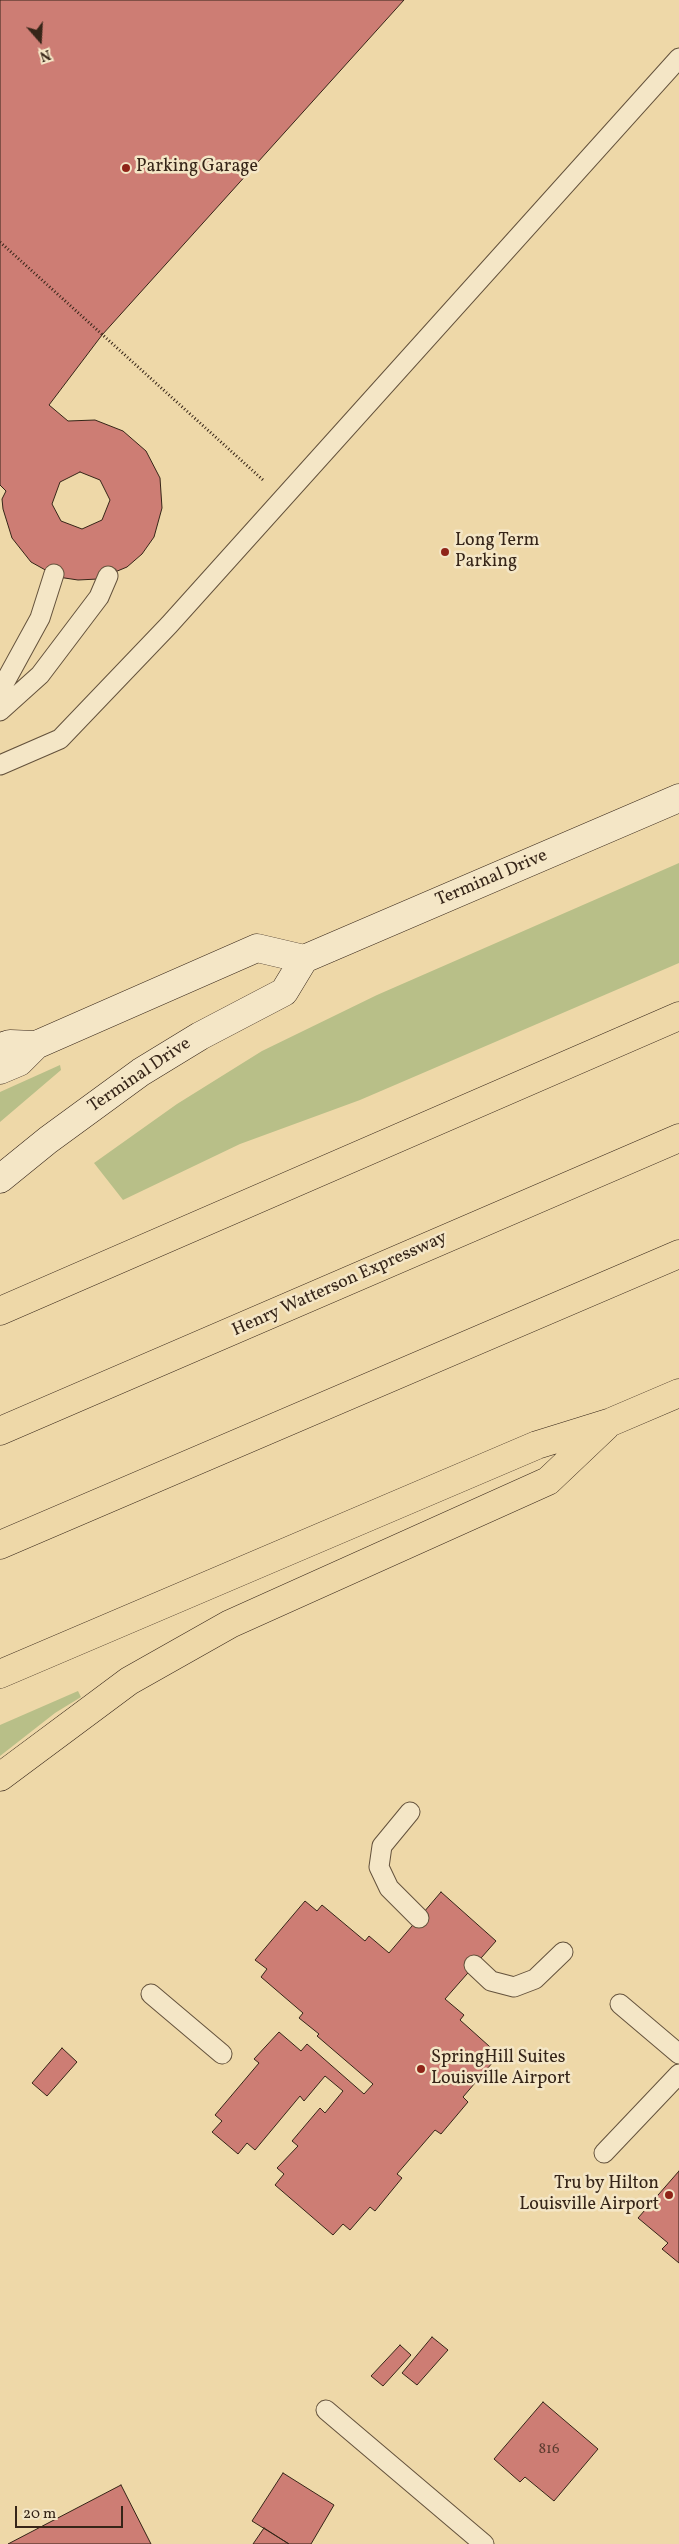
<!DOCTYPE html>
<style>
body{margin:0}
#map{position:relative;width:679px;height:2544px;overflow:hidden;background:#eed8a8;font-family:Vollkorn,serif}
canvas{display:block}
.north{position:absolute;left:15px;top:15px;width:50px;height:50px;-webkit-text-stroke:4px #f4e6c6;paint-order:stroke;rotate:161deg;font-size:14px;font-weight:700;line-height:20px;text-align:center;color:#362518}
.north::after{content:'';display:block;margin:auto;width:18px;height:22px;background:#362518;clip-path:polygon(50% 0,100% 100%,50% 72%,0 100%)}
.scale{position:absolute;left:15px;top:2506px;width:108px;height:22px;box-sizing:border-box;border:2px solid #362518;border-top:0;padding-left:6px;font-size:15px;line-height:18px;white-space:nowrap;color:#362518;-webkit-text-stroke:4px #f4e6c6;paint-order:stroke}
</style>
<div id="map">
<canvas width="679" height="2544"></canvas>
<div class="north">N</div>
<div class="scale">20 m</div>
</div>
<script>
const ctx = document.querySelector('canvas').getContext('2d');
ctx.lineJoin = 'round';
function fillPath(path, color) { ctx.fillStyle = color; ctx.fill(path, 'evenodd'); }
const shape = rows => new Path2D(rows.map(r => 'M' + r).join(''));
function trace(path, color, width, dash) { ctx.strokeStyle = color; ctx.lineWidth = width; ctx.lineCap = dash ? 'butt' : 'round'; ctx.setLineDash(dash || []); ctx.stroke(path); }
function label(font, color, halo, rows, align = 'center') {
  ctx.font = font + ' Vollkorn,serif'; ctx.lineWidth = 5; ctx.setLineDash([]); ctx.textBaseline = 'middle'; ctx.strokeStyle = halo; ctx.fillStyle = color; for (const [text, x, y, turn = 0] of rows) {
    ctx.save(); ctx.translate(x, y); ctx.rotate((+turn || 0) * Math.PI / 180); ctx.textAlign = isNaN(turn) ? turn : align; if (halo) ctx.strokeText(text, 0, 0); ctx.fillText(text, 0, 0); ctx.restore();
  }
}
fillPath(shape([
 [679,863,679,963,360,1100,240,1144,123,1200,94,1163,177,1104,262,1051,377,995],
 [60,1065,61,1070,0,1122,0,1092],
 [78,1691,81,1697,55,1713,0,1756,0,1725]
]), '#b8bf88');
const building = shape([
 [0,0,404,0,102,335,49,405,68,421,95,420,123,431,146,451,160,478,162,508,154,537,142,554,127,567,98,579,78,580,58,577,31,562,12,538,3,509,2,499,6,491,0,485,0,0],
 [80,472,100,480,110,500,102,520,82,529,61,521,52,504,60,482,80,472],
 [441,1892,496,1941,445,1999,464,2015,460,2020,499,2055,463,2097,468,2102,441,2134,435,2130,397,2174,402,2178,375,2211,370,2207,350,2230,343,2224,333,2235,275,2185,284,2174,277,2168,298,2146,292,2141,320,2108,325,2113,343,2091,325,2076,304,2101,300,2096,255,2150,247,2143,238,2154,212,2132,222,2121,215,2115,259,2063,254,2059,279,2032,301,2051,307,2044,364,2094,373,2084,317,2036,319,2034,299,2018,303,2013,261,1977,267,1969,255,1960,305,1901,317,1911,322,1905,365,1941,369,1936,389,1953,441,1892],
 [62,2048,77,2062,47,2096,32,2083,62,2048],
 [679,2171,679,2263,662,2249,668,2243,638,2218,679,2171],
 [432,2337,448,2350,417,2385,402,2373,432,2337],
 [400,2345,411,2355,383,2386,371,2376,400,2345],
 [543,2402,598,2449,554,2501,525,2477,520,2482,494,2459,543,2402],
 [283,2473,334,2505,311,2544,289,2544,252,2521,283,2473],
 [121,2485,151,2544,8,2544,121,2485],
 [264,2528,289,2544,253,2544,264,2528]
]);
fillPath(building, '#cd7d74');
trace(building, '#362518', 1);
const lane = shape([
 [0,691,40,618,54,574],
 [0,711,40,675,99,597,108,576],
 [0,765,60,739,169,625,679,58],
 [410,1812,382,1846,379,1867,389,1888,419,1918],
 [474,1965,491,1981,514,1987,535,1979,563,1952],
 [151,1994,222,2054],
 [620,2004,679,2054],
 [604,2153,679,2074],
 [326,2410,484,2544]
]);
const secondary = shape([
 [0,1047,10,1044,36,1045,257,948,304,959],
 [0,1070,19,1062,36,1045],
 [0,1179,48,1140,141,1072,200,1036,284,992,304,959,679,798]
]);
const highway = shape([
 [0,1311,679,1016],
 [0,1431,679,1138],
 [0,1545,679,1254],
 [0,1674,537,1445,611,1422,679,1393],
 [0,1777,129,1681,230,1624,548,1481,606,1426]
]);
trace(lane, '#64523c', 21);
trace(secondary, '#362518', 29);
trace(highway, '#362518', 29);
trace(shape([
 [0,242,263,480]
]), '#362518', 3, [1, 2.5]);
trace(lane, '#f4e6c6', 19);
trace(secondary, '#f4e6c6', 28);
trace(highway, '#eed8a8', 28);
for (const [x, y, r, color] of [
 [126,168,5,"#8f2418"],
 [445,552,5,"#8f2418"],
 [421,2069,5,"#8f2418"],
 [669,2195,5,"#8f2418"]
]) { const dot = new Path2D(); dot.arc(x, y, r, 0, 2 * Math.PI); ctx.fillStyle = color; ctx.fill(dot); trace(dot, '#f4e6c6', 2); }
label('15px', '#5c3b2f', null, [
 ["816",549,2450]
]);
label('18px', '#362518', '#f4e6c6', [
 ["Parking Garage",136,168],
 ["Long Term",455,542],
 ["Parking",455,563],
 ["SpringHill Suites",431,2059],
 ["Louisville Airport",431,2080],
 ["Tru by Hilton",659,2185,"right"],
 ["Louisville Airport",659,2206,"right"]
], 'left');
label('18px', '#362518', '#f4e6c6', [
 ["Terminal Drive",492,879,-23],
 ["Terminal Drive",140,1076,-34],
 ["Henry Watterson Expressway",340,1285,-24]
]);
</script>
